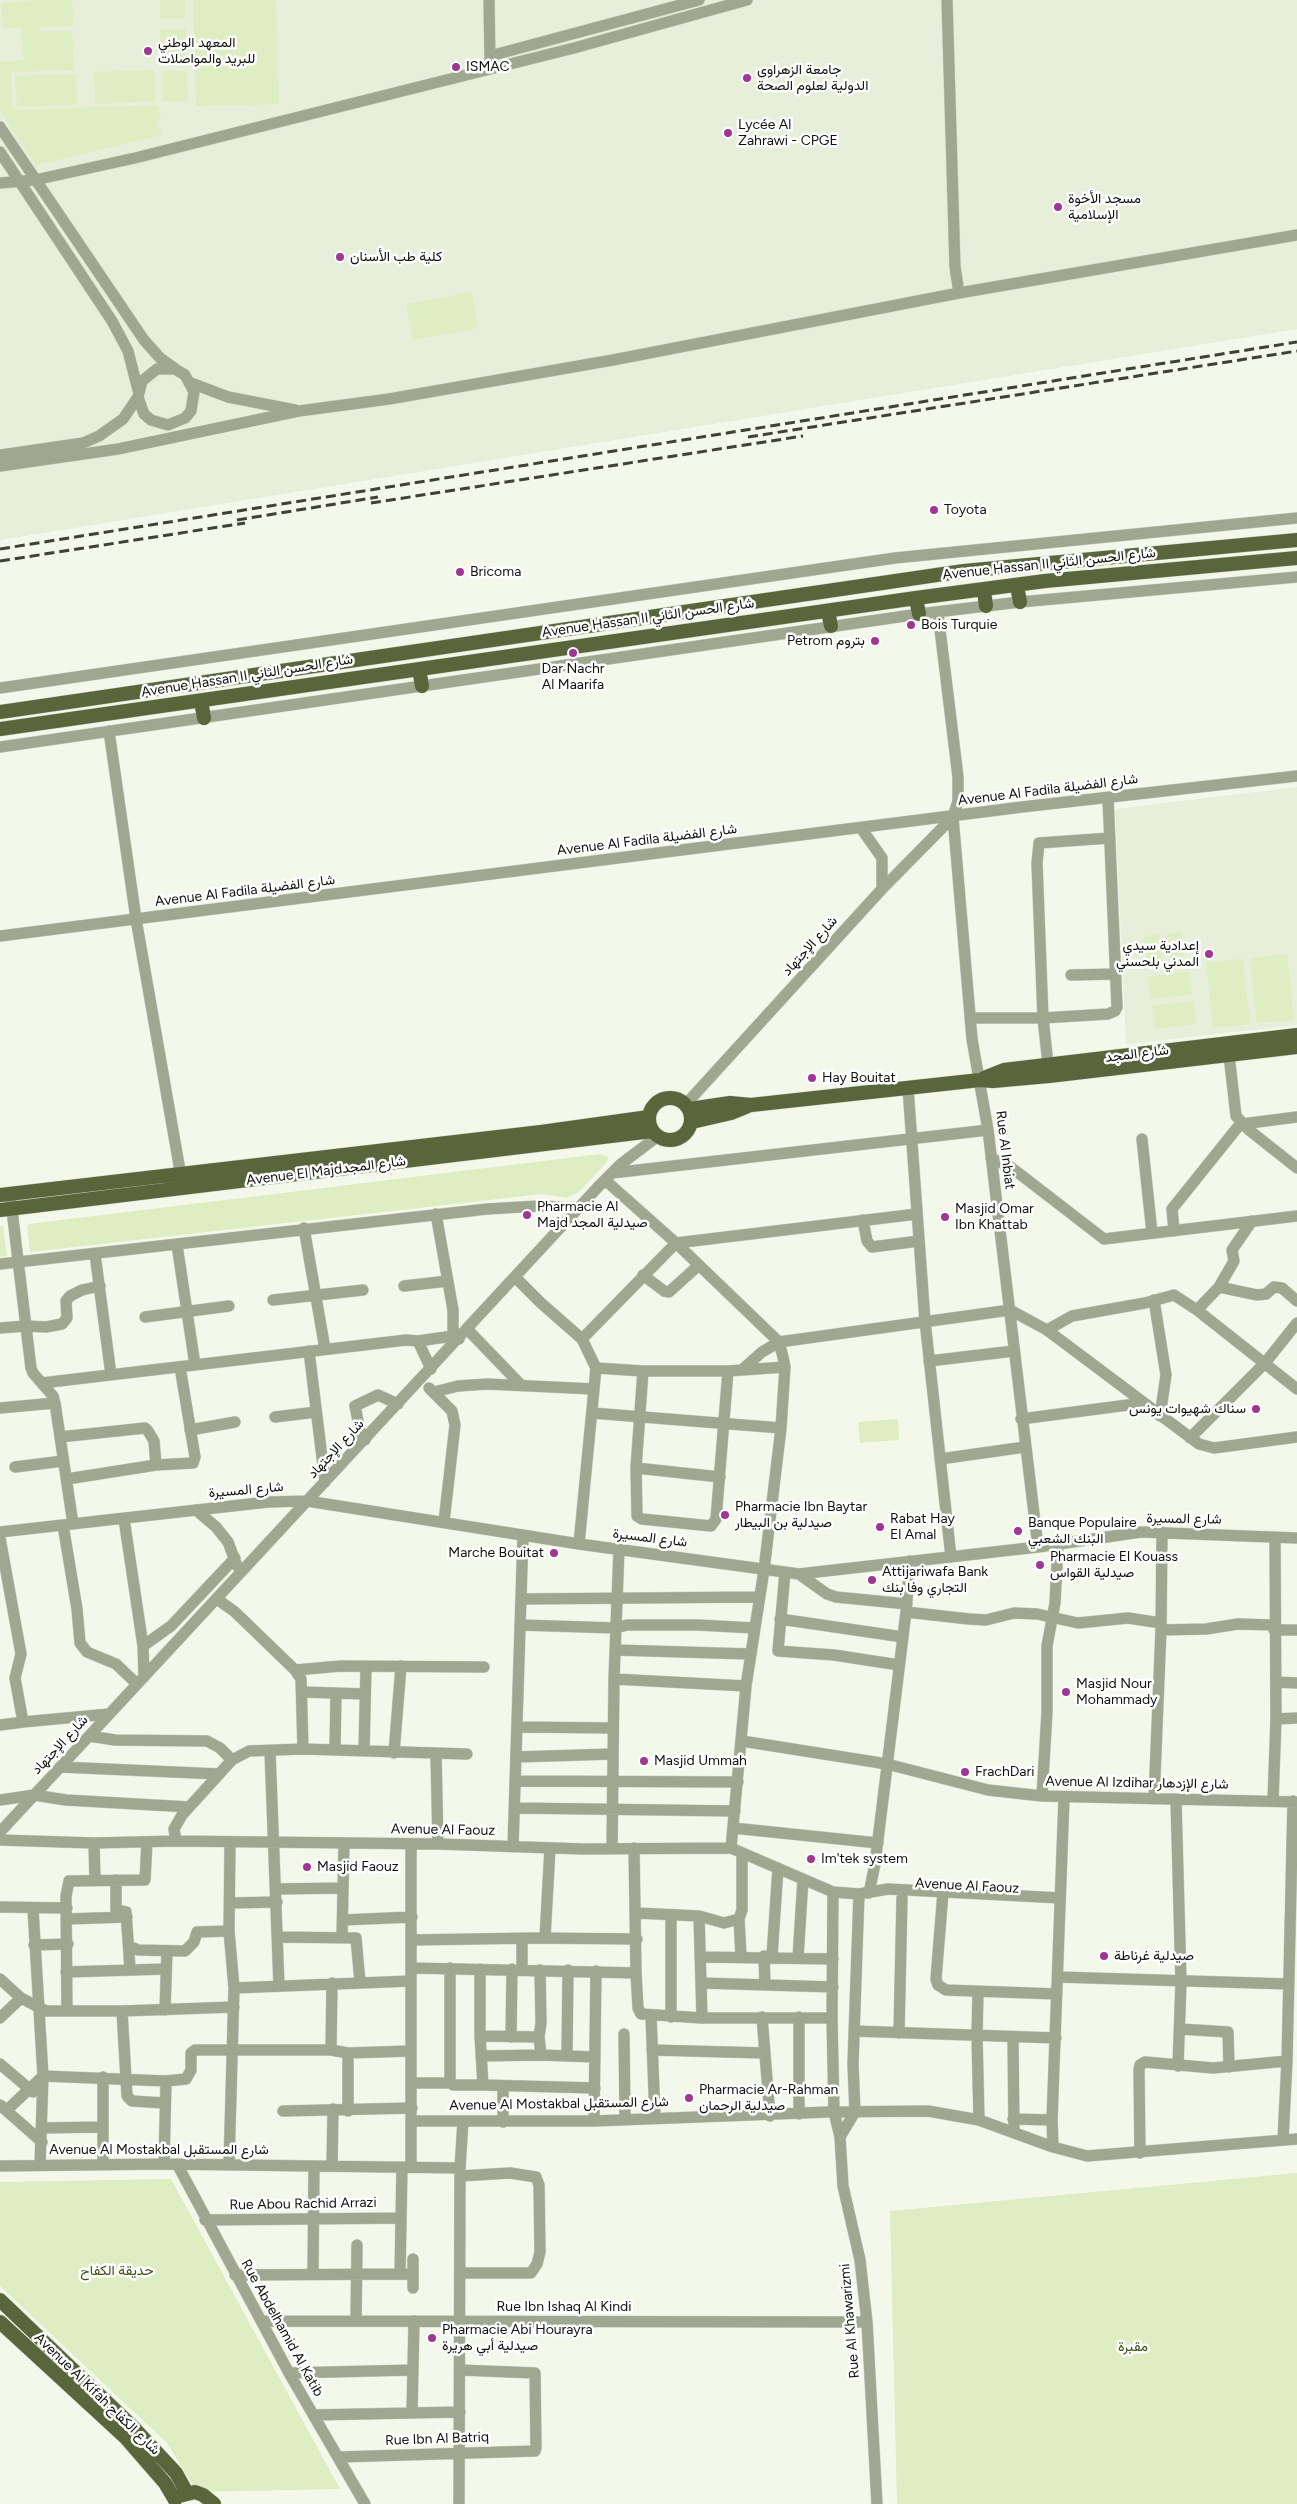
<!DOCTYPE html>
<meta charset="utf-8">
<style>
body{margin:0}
canvas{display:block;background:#f3f8ea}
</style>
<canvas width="1297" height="2504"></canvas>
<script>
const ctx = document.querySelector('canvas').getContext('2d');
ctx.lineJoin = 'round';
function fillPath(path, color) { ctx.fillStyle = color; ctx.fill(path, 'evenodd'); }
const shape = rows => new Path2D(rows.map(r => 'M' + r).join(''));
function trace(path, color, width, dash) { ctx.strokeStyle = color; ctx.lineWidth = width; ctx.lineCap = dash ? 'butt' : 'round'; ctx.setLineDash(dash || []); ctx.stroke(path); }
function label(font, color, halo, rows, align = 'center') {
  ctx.font = font + ' Figtree,Vazirmatn,sans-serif'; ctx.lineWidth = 5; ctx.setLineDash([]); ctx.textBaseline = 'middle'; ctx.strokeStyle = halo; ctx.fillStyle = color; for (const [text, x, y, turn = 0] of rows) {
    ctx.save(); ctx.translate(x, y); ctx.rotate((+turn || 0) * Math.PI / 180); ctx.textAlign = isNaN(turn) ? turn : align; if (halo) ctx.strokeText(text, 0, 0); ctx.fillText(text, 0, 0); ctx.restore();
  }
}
fillPath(shape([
 [0,0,1297,0,1297,329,0,540],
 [1297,787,1297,1025,1126,1044,1115,809]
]), '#e7eed9');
fillPath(shape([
 [38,0,72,0,73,26,40,27,41,31,72,31,74,70,11,72,12,110,158,105,161,118,157,124,162,135,36,165,0,111,0,62,24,60,21,28,3,28,1,3],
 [160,0,185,0,185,19,160,19],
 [193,0,276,0,279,104,196,106],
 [160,29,186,29,186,58,161,58],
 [154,70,155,101,95,104,94,72],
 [162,71,187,71,188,101,162,101],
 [76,74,77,105,17,107,15,76],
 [472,292,478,328,413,340,406,304],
 [1181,932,1184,959,1170,960,1167,934],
 [1159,935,1162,962,1147,963,1144,936],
 [1287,954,1294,1020,1257,1023,1250,958],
 [1243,959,1250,1024,1213,1028,1206,962],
 [1189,972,1192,994,1151,999,1148,977],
 [1193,1001,1196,1024,1155,1029,1152,1006],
 [601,1154,608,1157,607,1162,579,1192,567,1198,542,1194,30,1252,27,1226,29,1224],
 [3,1225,7,1256,0,1257,0,1226],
 [898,1419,899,1440,860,1443,858,1422],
 [1297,2173,1297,2504,897,2504,890,2211],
 [171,2179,340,2489,197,2492,167,2443,0,2286,0,2182]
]), '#dfedc2');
const minor = shape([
 [489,0,490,63],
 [947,0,955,267,959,293],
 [490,56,699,0],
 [0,127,144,340,160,358,174,368],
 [0,152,112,321,128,351,138,390],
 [0,183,35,180,135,158,574,48,747,0],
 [191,383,228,397,295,410],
 [0,455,83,443,99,436,123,419,138,397,142,381,157,369,175,369,185,375,194,392,191,411,185,418,168,425,151,420,144,414,138,397],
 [0,466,118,449,299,411,389,399,613,360,959,293,1297,235],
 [0,688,895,558,1297,518],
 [109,731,136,919,182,1182],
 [0,747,919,614,1020,602,1297,577],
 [953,817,972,1039,988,1130,1038,1547],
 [861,828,882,858,882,889],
 [0,936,1022,807,1297,776],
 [1071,975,1116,974],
 [970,1018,1043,1018,1108,1014,1115,1011,1117,1007,1108,798],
 [1229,1055,1236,1116,1249,1130,1297,1168],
 [1048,1064,1043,1018,1037,863,1039,843,1110,838],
 [908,1088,925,1321,951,1557],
 [686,1104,882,889,953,817,958,801,958,777,938,613],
 [1142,1139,1152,1233],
 [991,1158,1012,1168,1104,1239,1297,1216],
 [612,1173,988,1130],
 [605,1180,676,1243,779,1342,783,1357,785,1367,781,1428,764,1570,746,1686,731,1848],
 [11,1202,31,1368,33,1373,53,1396,55,1403,73,1524],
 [436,1214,453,1310,453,1336],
 [863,1220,867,1241,872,1247,919,1241],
 [304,1228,325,1349],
 [1174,1231,1172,1209,1237,1128,1242,1124,1297,1117],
 [177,1245,195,1365],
 [95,1254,111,1375],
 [0,1264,487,1209,539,1206,579,1208],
 [643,1275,664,1291,669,1292,699,1265],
 [515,1277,541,1303,582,1339,596,1368,579,1544],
 [404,1286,448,1281],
 [1219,1287,1234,1261,1232,1250,1252,1221],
 [273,1300,363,1290],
 [1154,1300,1166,1375,1160,1416],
 [1197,1310,1219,1287,1257,1295,1266,1294,1274,1287,1282,1288,1297,1301],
 [145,1317,229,1306],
 [0,1328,26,1326,46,1327,62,1324,67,1318,66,1301,70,1296,82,1290,100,1286],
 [468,1330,522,1386],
 [1047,1330,1072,1316,1145,1303,1174,1295,1197,1310,1297,1389],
 [582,1339,676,1243,917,1214],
 [418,1341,453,1336,459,1339],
 [309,1351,325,1482],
 [929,1361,1014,1351],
 [596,1368,643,1371,728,1371,785,1367],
 [744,1368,762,1352,779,1342,1010,1310,1047,1330,1199,1444,1214,1448,1297,1437],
 [643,1371,636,1468,637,1516,642,1519,711,1526,716,1519,728,1371],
 [42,1383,406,1340,418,1341,431,1369],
 [429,1388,452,1411,455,1425,444,1522],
 [434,1392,458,1386,487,1384,594,1389],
 [0,1408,55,1403],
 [592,1413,781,1428],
 [275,1417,316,1412],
 [1021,1419,1143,1403],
 [190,1430,235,1422],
 [60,1437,145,1428,148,1431,154,1441,156,1465],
 [1190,1438,1265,1363,1297,1323],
 [365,1440,360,1431,355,1406,378,1395,398,1404],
 [940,1459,1025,1447],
 [15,1467,63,1461],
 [636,1468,720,1477],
 [67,1479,156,1465,193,1463,195,1457,180,1367],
 [196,1510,216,1527,228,1542,237,1566],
 [124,1519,143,1646,144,1677],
 [63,1525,77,1609,80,1643,87,1652,116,1664,137,1684],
 [0,1532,268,1502,307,1501,579,1544,799,1574,1038,1547,1141,1532,1297,1538],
 [0,1538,21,1654,15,1678,23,1722,109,1714],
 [785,1572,778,1651,834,1655,899,1665],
 [799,1574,827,1594,836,1597,907,1604],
 [217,1599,235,1612,295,1670,301,1679,303,1749],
 [521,1599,759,1597],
 [906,1612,969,1619,986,1620,1014,1613,1037,1614,1078,1623,1128,1618,1161,1623],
 [780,1619,903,1637],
 [520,1625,616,1628,627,1625,698,1625,754,1628],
 [1161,1630,1206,1629,1238,1624,1274,1625],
 [1274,1630,1297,1630],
 [143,1646,171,1626,235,1558],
 [615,1650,750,1654],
 [295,1670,341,1666,484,1667],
 [614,1679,746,1686],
 [1276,1682,1297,1683],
 [302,1692,365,1694],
 [1276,1719,1297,1718],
 [0,1725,23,1722],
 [517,1727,613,1728],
 [89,1736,115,1740,207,1741,220,1748,232,1760],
 [742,1741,887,1764,988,1790,1042,1796,1297,1802],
 [335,1750,336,1693],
 [270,1751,279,1986],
 [364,1751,366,1666],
 [394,1753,401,1666],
 [436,1754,438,1844],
 [516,1757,613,1754],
 [60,1767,219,1774],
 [515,1781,738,1782],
 [1042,1796,1047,1712,1047,1646,1055,1603,1058,1544],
 [1154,1799,1161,1630,1162,1532],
 [0,1800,34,1795,66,1800,189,1807],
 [1176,1800,1181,1982,1178,2066],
 [1273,1801,1276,1719,1275,1537],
 [515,1808,735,1811],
 [733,1828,878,1843],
 [0,1832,598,1187,621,1164,658,1136],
 [0,1840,94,1843,176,1841,438,1844,583,1849,731,1848,833,1892,859,1894,888,1889,1060,1898],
 [176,1841,174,1829,182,1815,232,1760,249,1751,303,1749,467,1754],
 [94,1843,95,1880],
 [411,1844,411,2167],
 [513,1847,523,1535],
 [612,1848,614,1679,619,1549],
 [634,1848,636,1973,638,2008,641,2014,702,2018,832,2018],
 [116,1880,116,1910,126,1912,130,1969],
 [276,1889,343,1888],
 [833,1892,832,2018,834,2112,840,2137,843,2186,860,2260,867,2322,877,2504],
 [943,1892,936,1979,938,1985,946,1990,1057,1994],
 [869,1893,875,1864,906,1612,910,1561],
 [230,1903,277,1902],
 [0,1907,67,1908],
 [33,1909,43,2076,40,2165],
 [636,1913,699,1916,724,1923,739,1919,742,1910,742,1853],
 [671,1915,671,2017],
 [699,1916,702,2018],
 [67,1919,127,1917],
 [739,1919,741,1956],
 [343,1920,412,1917],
 [278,1937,356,1938,360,1982],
 [342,1937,344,1844],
 [545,1938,550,1848],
 [412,1940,535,1938,637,1939],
 [34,1945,68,1944],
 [129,1946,138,1950,185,1951,194,1942,197,1932,229,1931],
 [764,1956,765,1984],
 [772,1956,778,1868],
 [700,1957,833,1959],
 [798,1958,803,1879],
 [412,1968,636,1973],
 [450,1968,450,2081,453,2085,483,2085],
 [480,1969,480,2036,483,2085,595,2088],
 [522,1969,522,1939],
 [540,1970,541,2023,539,2037,541,2055,595,2057],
 [66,1972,166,1969],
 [1058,1977,1288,1984],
 [0,1979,21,1998,46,2011,122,2011,234,2007],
 [701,1983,833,1987],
 [234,1988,411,1981],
 [978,1992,977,2035,979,2120],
 [165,2010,167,1951],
 [67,2011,66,1896,69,1881,145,1880,147,1842],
 [122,2011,127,2096,132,2101,165,2103],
 [651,2016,655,2117],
 [762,2017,770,2116],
 [799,2017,799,2114],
 [0,2018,21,1998],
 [1180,2029,1228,2032,1229,2067],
 [854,2031,1056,2038],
 [899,2033,902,1898],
 [624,2034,625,2118],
 [480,2036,539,2037],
 [511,2037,512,1969],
 [1013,2038,1014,2132],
 [331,2050,332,1983],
 [652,2050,765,2053],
 [348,2053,348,2111],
 [481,2056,541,2055],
 [567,2056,568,1970],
 [0,2064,33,2092],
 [103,2077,103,2164],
 [411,2083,451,2083],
 [0,2105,42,2142],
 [7,2110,43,2076,166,2081,186,2079,191,2070,191,2053,195,2050,331,2050,348,2053,411,2051],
 [283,2111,412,2108],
 [1013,2119,1052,2120],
 [413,2121,594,2121,828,2112,928,2111,979,2120,1053,2147,1087,2156,1297,2139],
 [594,2121,596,1971],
 [503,2122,503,2086],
 [42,2128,103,2127],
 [840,2137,855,2112,853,2064,859,1894],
 [1283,2140,1287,2061,1293,1801],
 [1053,2147,1052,2120,1064,1798],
 [1140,2153,1139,2070,1140,2065,1145,2062,1213,2068,1287,2061],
 [164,2164,166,2081],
 [177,2164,289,2373,365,2504],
 [229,2165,234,1988,229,1931,230,1843],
 [0,2166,164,2164,460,2168],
 [332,2166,333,2109],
 [205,2220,401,2218],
 [313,2273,314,2166],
 [460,2273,531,2273,537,2264,540,2252,539,2185,536,2177,510,2173,460,2176],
 [400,2274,402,2167],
 [235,2275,412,2274],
 [413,2288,413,2259],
 [261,2321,867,2322],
 [356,2321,357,2245],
 [289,2373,413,2370],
 [412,2412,414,2321],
 [313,2415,460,2412],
 [340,2457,535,2451,536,2448,535,2373,460,2370],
 [459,2504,460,2168,463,2121]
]);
const major = shape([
 [1017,586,1020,602],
 [984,591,986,606],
 [916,598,919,614],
 [828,611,831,626],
 [419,669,422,686],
 [201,701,204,718],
 [0,712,964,571,1297,540],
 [0,729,916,598,1045,581,1297,558],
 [984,1078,1004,1070,1297,1035],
 '649 1119a21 21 0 1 1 42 0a21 21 0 1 1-42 0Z',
 [690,1109,730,1103,751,1105,980,1080,993,1081,1049,1076,1297,1047],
 [692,1122,731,1113,748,1106],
 [0,1195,541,1132,649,1117],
 [0,1210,652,1131],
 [0,2300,134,2428,176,2473,187,2493],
 [0,2322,125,2437,165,2483,175,2500],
 [179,2496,195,2492,203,2495,214,2504]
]);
trace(minor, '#cfd3c7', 12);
trace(major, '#cfd3c7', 15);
trace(minor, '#9fa790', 11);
trace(major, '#59663c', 14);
trace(shape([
 [748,437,1297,351],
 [371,503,803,436],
 [237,520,378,497],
 [0,549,1297,342],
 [0,561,245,523]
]), '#3f403a', 3, [10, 5]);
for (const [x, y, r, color] of [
 [148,51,5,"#a13595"],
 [456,67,5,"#a13595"],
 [747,78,5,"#a13595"],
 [728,133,5,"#a13595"],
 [1058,207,5,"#a13595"],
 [340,257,5,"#a13595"],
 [934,510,5,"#a13595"],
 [460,572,5,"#a13595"],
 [911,625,5,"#a13595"],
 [875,641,5,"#a13595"],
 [573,653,5,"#a13595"],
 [1209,954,5,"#a13595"],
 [812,1078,5,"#a13595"],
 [527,1215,5,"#a13595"],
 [945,1217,5,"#a13595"],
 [1256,1409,5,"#a13595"],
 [725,1515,5,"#a13595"],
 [880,1527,5,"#a13595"],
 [1018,1531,5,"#a13595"],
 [554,1553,5,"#a13595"],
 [1040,1565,5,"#a13595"],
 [872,1580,5,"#a13595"],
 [1066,1692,5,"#a13595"],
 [644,1761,5,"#a13595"],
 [965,1772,5,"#a13595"],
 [811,1859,5,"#a13595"],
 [307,1867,5,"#a13595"],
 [1104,1956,5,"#a13595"],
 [689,2098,5,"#a13595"],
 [432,2338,5,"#a13595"]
]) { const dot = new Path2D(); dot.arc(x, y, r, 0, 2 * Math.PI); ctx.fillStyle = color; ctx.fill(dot); trace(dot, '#fff', 2); }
label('14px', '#10110d', '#fff', [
 ["المعهد الوطني",158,43],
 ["للبريد والمواصلات",158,59],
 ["ISMAC",466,67],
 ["جامعة الزهراوي",757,70],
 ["الدولية لعلوم الصحة",757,86],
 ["Lycée Al",738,125],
 ["Zahrawi - CPGE",738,141],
 ["مسجد الأخوة",1068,199],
 ["الإسلامية",1068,215],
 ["كلية طب الأسنان",350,257],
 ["Toyota",944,510],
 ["Bricoma",470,572],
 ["Bois Turquie",921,625],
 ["Petrom بتروم",865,641,"right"],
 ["Dar Nachr",573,669,"center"],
 ["Al Maarifa",573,685,"center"],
 ["إعدادية سيدي",1199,946,"right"],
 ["المدني بلحسني",1199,962,"right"],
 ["Hay Bouitat",822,1078],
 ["Pharmacie Al",537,1207],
 ["Majd صيدلية المجد",537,1223],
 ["Masjid Omar",955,1209],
 ["Ibn Khattab",955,1225],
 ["سناك شهيوات يونس",1246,1409,"right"],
 ["Pharmacie Ibn Baytar",735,1507],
 ["صيدلية بن البيطار",735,1523],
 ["Rabat Hay",890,1519],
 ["El Amal",890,1535],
 ["Banque Populaire",1028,1523],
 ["البنك الشعبي",1028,1539],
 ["Marche Bouitat",544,1553,"right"],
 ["Pharmacie El Kouass",1050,1557],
 ["صيدلية القواس",1050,1573],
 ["Attijariwafa Bank",882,1572],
 ["التجاري وفا بنك",882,1588],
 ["Masjid Nour",1076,1684],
 ["Mohammady",1076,1700],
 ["Masjid Ummah",654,1761],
 ["FrachDari",975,1772],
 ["Im'tek system",821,1859],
 ["Masjid Faouz",317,1867],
 ["صيدلية غرناطة",1114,1956],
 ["Pharmacie Ar-Rahman",699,2090],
 ["صيدلية الرحمان",699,2106],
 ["Pharmacie Abi Hourayra",442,2330],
 ["صيدلية أبي هريرة",442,2346]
], 'left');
label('14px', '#10110d', '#fff', [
 ["Avenue Hassan II شارع الحسن الثاني",1049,564,-6],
 ["Avenue Hassan II شارع الحسن الثاني",648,618,-8],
 ["Avenue Hassan II شارع الحسن الثاني",247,676,-9],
 ["Avenue Al Fadila شارع الفضيلة",1048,790,-7],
 ["Avenue Al Fadila شارع الفضيلة",647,840,-7],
 ["Avenue Al Fadila شارع الفضيلة",245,891,-7],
 ["شارع الإجتهاد",810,946,-48],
 ["شارع المجد",1137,1054,-7],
 ["Rue Al Inbiat",1005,1150,83],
 ["Avenue El Majdشارع المجد",326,1171,-7],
 ["شارع الإجتهاد",336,1449,-47],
 ["شارع المسيرة",246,1490,-5],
 ["شارع المسيرة",1184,1519,1],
 ["شارع المسيرة",650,1538,7],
 ["شارع الإجتهاد",60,1745,-47],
 ["Avenue Al Izdihar شارع الإزدهار",1137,1783,1],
 ["Avenue Al Faouz",443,1830,1],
 ["Avenue Al Faouz",967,1886,3],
 ["Avenue Al Mostakbal شارع المستقبل",559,2104,-1],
 ["Avenue Al Mostakbal شارع المستقبل",159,2150],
 ["Rue Abou Rachid Arrazi",303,2204,-1],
 ["Rue Ibn Ishaq Al Kindi",564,2307],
 ["Rue Al Khawarizmi",850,2321,-95],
 ["Rue Abdelhamid Al Katib",282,2328,61],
 ["Avenue Al Kifah شارع الكفاح",97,2394,44],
 ["Rue Ibn Al Batriq",437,2439,-2]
]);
label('14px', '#3e4d10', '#fff', [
 ["حديقة الكفاح",117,2271],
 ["مقبرة",1133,2347]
]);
</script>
